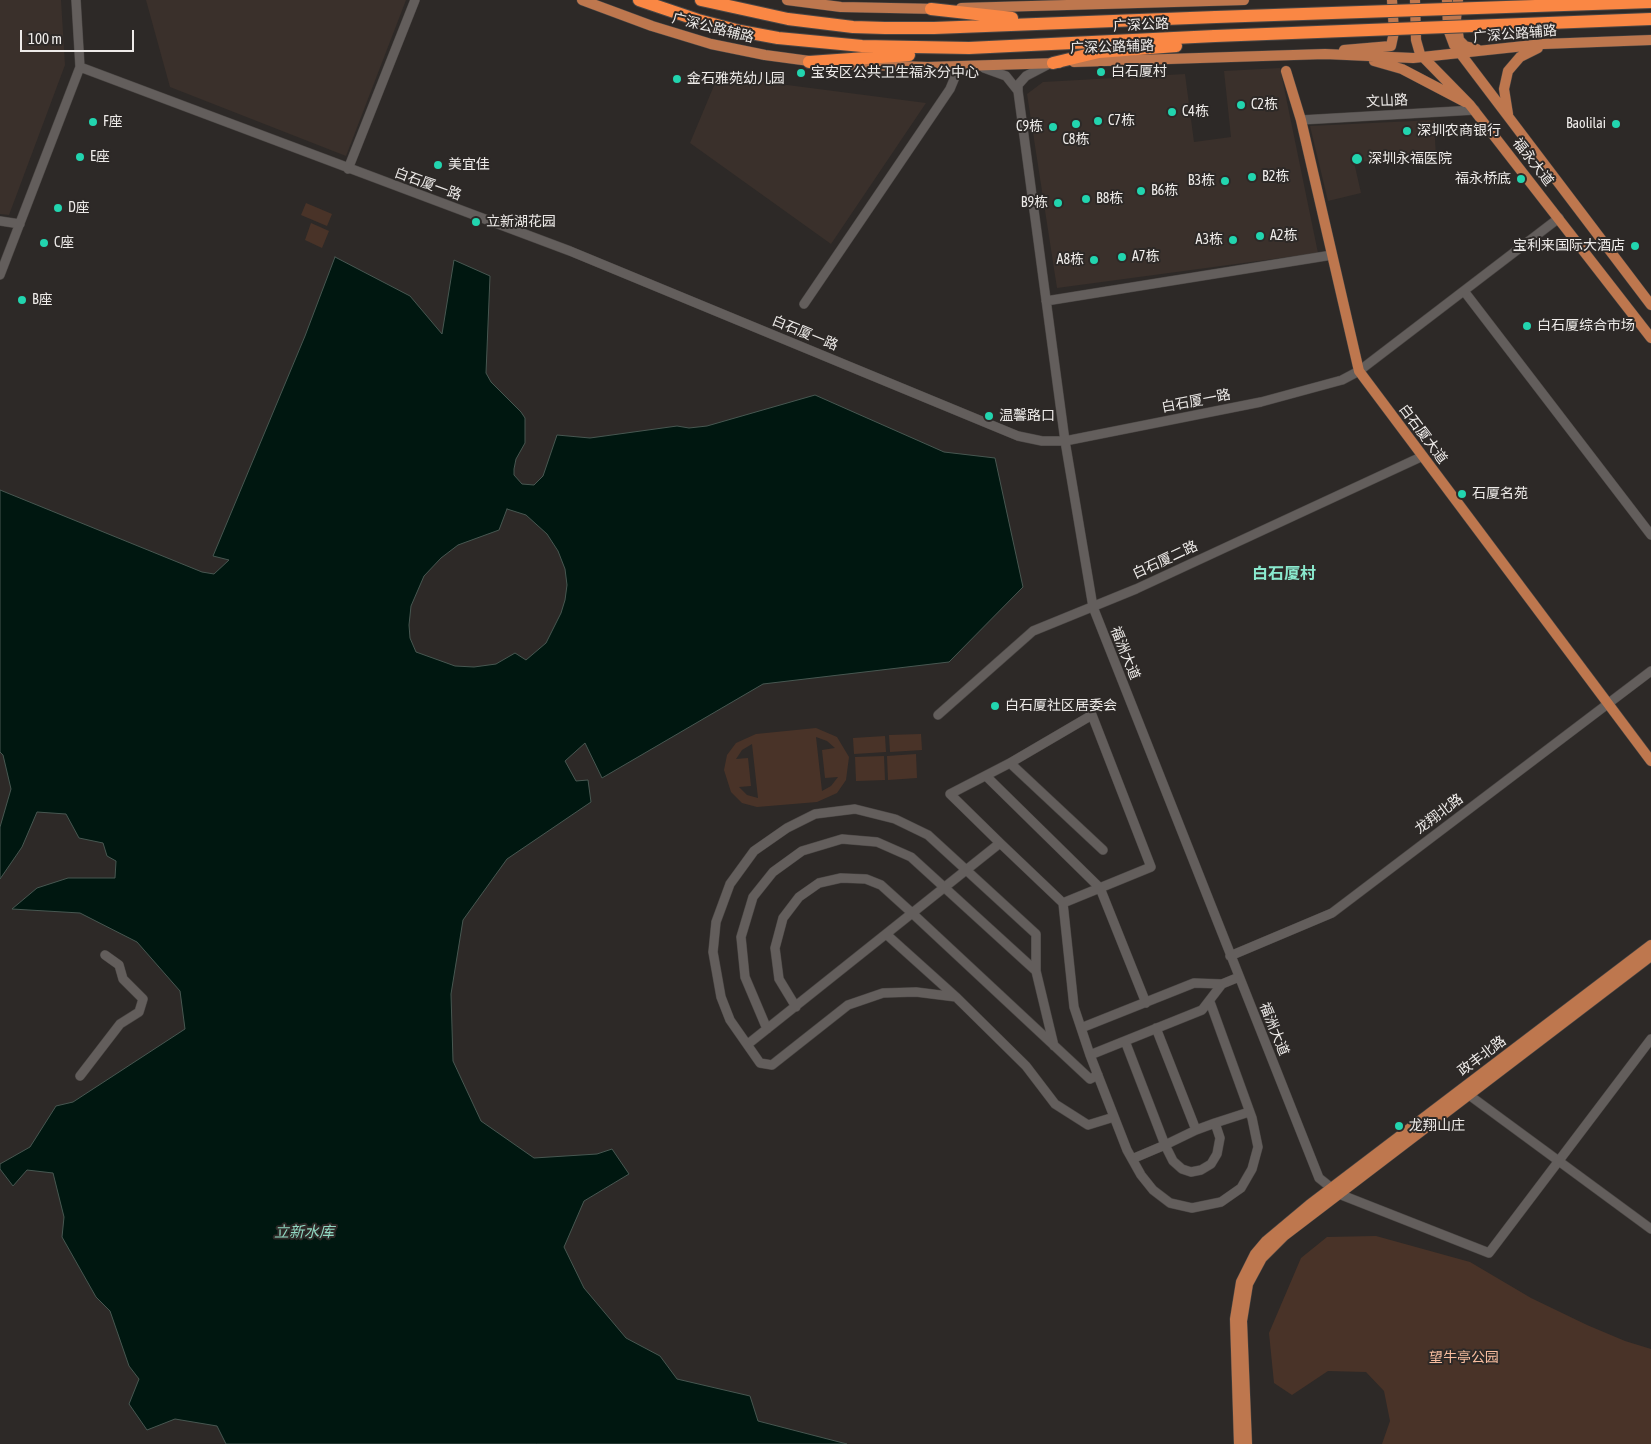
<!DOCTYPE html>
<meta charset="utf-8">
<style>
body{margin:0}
#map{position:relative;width:1651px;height:1444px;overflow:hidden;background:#2d2927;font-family:"Asap Condensed",sans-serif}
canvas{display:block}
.scale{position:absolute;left:20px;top:30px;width:114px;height:22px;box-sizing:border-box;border:2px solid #eeebe9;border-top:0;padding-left:6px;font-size:15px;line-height:18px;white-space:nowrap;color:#eeebe9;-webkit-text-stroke:4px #2d2927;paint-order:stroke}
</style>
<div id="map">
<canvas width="1651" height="1444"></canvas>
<div class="scale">100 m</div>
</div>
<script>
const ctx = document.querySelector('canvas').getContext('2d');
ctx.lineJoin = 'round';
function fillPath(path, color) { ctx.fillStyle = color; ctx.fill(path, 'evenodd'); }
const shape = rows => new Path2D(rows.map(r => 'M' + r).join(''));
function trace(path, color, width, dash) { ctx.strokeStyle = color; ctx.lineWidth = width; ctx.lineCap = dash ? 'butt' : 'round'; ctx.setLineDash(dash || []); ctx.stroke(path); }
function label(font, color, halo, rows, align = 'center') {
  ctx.font = font + ' "Asap Condensed","Noto Sans SC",sans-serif'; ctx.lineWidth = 4; ctx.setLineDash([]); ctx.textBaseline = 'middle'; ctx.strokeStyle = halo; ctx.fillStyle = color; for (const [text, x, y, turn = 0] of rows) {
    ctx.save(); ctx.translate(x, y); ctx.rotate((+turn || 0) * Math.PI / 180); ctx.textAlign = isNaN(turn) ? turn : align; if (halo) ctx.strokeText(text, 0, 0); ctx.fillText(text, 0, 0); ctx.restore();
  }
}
fillPath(shape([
 [0,0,61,0,65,65,9,215,0,214],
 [146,0,406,0,346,156,170,87],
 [1280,68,1318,253,1057,288,1027,94,1043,82,1185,74,1194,142,1231,137,1224,71],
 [718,76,926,103,831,244,690,143],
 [1434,120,1436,157,1354,162,1361,193,1328,201,1310,126]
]), '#3a302b');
fillPath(shape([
 [306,203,332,214,327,226,301,215],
 [311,223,329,231,322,248,305,240],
 [816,728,837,737,849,757,846,780,837,793,817,802,757,807,742,803,731,792,724,770,727,755,736,743,756,734],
 [816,737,827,741,835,748,822,750,825,778,838,777,831,786,822,791],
 [752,744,758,798,747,795,739,787,751,786,748,758,736,759,742,750],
 [921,734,922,750,890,752,889,735],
 [885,736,886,752,854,754,853,738],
 [916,754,917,778,888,780,887,756],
 [884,756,885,780,856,781,855,757],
 [1376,1236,1470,1262,1531,1298,1587,1325,1625,1341,1651,1349,1651,1444,1382,1444,1390,1421,1384,1391,1366,1372,1328,1371,1292,1395,1274,1383,1269,1333,1301,1258,1327,1237]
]), '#493328');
const water = shape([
 [335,257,410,296,442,334,454,260,490,276,486,373,491,382,521,412,525,418,525,443,516,459,514,469,514,475,522,484,534,485,543,476,557,435,590,438,677,426,689,428,707,426,815,395,944,452,995,458,1023,587,949,662,763,684,602,778,585,743,565,761,576,781,588,780,591,802,507,859,463,920,451,994,453,1061,481,1121,534,1158,597,1154,612,1149,629,1174,584,1201,564,1247,584,1288,626,1338,660,1356,677,1379,750,1396,758,1421,847,1444,226,1444,217,1426,175,1419,147,1430,129,1404,139,1379,129,1366,110,1311,96,1297,62,1237,64,1217,53,1173,27,1170,13,1186,0,1169,0,1164,30,1147,56,1106,73,1102,185,1029,180,991,137,942,80,913,12,909,37,888,68,878,115,878,116,861,107,856,103,843,79,838,66,814,37,812,22,847,0,879,0,827,11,789,3,755,0,752,0,490,202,572,214,574,229,560,213,556,305,336,335,257],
 [507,509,526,515,547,534,558,551,565,569,567,585,565,600,561,613,546,643,526,660,515,653,496,664,474,667,455,666,416,652,410,638,409,625,411,606,424,576,441,558,458,545,499,530,507,509]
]);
fillPath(water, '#001710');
trace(water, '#475751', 1);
const minor = shape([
 [76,0,80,67,570,251,1018,436,1042,441,1065,441,1261,402,1342,380,1359,371,1559,218],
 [984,68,1006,76,1018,91,1065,441,1093,607,1319,1178,1339,1194,1489,1253,1651,1039],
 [1018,91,1018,85,1026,76,1047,65],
 [1301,120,1475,110],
 [348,169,415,0],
 [0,221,20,224],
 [0,275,80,67],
 [1464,291,1651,535],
 [1046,301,1332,255],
 [804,304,950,89,955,77,955,67],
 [938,715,1033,631,1136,589,1423,456],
 [986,776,1100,888,1146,1003],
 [1000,843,950,794,1010,763],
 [1063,903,1074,1007,1090,1055,1127,1150,1141,1175,1153,1190,1170,1203,1192,1208,1221,1202,1241,1188,1252,1169,1258,1147,1252,1118,1210,1002],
 [886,934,956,997,1026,1066,1055,1104,1088,1125,1114,1117],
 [1230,956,1332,913,1651,671],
 [956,997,916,992,883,993,848,1005,772,1065,760,1063,730,1020,721,997,713,952,716,922,730,884,754,851,787,828,815,814,855,809,895,819,928,835,1036,934,1036,971,1054,1046],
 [796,1007,779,979,775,948,783,918,799,897,819,883,841,878,866,879,881,885,912,913,1090,1079,1098,1075],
 [1081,1028,1194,983,1222,984],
 [1156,1028,1196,1130],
 [767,1029,745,977,741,937,753,897,773,872,802,851,842,839,877,842,911,857,1036,971],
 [1125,1041,1165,1145,1173,1161,1182,1169,1191,1172,1201,1170,1211,1164,1217,1154,1220,1138,1215,1123,1196,1130,1165,1145,1132,1159],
 [748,1044,1000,843,1063,903,1151,867,1092,715,1010,763,1103,850],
 [1090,1055,1202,1010,1222,984,1239,977],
 [80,1076,120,1024,139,1012,143,999,123,979,119,965,105,955],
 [1469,1095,1651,1229],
 [1215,1123,1249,1112]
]);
const major = shape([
 [582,0,652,26,711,44,765,55,817,62],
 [787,0,841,7,939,9],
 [1415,0,1416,40,1420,54,1470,105,1651,338],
 [1447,0,1448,29,1454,45,1651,305],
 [1458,0,1456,19,1459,40,1465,46,1477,49],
 [961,8,1244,0],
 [1344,50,1391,46,1394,32,1392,0],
 [1374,61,1402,69,1465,102],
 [1074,62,1325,54,1413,58,1543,44,1651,40],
 [836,64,928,67,1059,63],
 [1286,71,1301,120,1359,371,1651,761],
 [1508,114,1504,89,1508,71,1520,57,1538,48],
 [1239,1444,1235,1319,1241,1282,1255,1254,1266,1241,1309,1205,1651,945],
 [1247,1444,1242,1321,1248,1284,1262,1258,1284,1236,1651,956]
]);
const highway = shape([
 [639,0,698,20,740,31,778,38,862,46,969,48,1215,36],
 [701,0,788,19,853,27,885,28,934,28,1216,17],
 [931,9,1012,18],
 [809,62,909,55],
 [1053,63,1099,52,1176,46]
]);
trace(minor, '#4a4644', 10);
trace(major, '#4a4644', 11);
trace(highway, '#4a4644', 14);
trace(minor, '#635e5c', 9);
trace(major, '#be774e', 10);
trace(highway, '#fa8744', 12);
const highwayBridge = shape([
 [1216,17,1651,2],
 [1215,36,1651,19]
]);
trace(highwayBridge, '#4a4644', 14, []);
trace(highwayBridge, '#fa8744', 12);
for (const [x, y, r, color] of [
 [1101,72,5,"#22d5af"],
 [801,73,5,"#22d5af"],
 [677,79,5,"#22d5af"],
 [1241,105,5,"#22d5af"],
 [1172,112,5,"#22d5af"],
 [1098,121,5,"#22d5af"],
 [93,122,5,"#22d5af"],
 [1076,124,5,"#22d5af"],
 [1616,124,5,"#22d5af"],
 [1053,127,5,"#22d5af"],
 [1407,131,5,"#22d5af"],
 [80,157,5,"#22d5af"],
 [1357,159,6,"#22d5af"],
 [438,165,5,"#22d5af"],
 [1252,177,5,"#22d5af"],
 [1521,179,5,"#22d5af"],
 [1225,181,5,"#22d5af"],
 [1141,191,5,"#22d5af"],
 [1086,199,5,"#22d5af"],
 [1058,203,5,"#22d5af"],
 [58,208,5,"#22d5af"],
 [476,222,5,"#22d5af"],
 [1260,236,5,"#22d5af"],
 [1233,240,5,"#22d5af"],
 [44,243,5,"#22d5af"],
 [1635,246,5,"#22d5af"],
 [1122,257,5,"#22d5af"],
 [1094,260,5,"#22d5af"],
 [22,300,5,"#22d5af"],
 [1527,326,5,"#22d5af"],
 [989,416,5,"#22d5af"],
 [1462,494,5,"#22d5af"],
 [995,706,5,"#22d5af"],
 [1399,1126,5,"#22d5af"]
]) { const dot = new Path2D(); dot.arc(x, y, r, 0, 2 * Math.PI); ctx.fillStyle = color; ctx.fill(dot); trace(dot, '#2d2927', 2); }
label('14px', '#eeebe9', '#2d2927', [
 ["广深公路",1141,25,-3],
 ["广深公路辅路",713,28,14],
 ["广深公路辅路",1515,34,-5],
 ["广深公路辅路",1112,47,-2],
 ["文山路",1387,101,-3],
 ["福永大道",1533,162,52],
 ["白石厦一路",428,184,20],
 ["白石厦一路",805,333,22],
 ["白石厦一路",1196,401,-11],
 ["白石厦大道",1423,434,53],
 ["白石厦二路",1165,560,-25],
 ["福洲大道",1125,653,68],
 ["龙翔北路",1439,814,-37],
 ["福洲大道",1274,1029,68],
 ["政丰北路",1482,1056,-37]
]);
label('14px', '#eeebe9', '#2d2927', [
 ["白石厦村",1111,72],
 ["宝安区公共卫生福永分中心",811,73],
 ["金石雅苑幼儿园",687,79],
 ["C2栋",1251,105],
 ["C4栋",1182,112],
 ["C7栋",1108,121],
 ["F座",103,122],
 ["Baolilai",1606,124,"right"],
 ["C9栋",1043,127,"right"],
 ["深圳农商银行",1417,131],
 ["C8栋",1076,140,"center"],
 ["E座",90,157],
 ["深圳永福医院",1368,159],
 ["美宜佳",448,165],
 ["B2栋",1262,177],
 ["福永桥底",1511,179,"right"],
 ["B3栋",1215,181,"right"],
 ["B6栋",1151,191],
 ["B8栋",1096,199],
 ["B9栋",1048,203,"right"],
 ["D座",68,208],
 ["立新湖花园",486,222],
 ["A2栋",1270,236],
 ["A3栋",1223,240,"right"],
 ["C座",54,243],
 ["宝利来国际大酒店",1625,246,"right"],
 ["A7栋",1132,257],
 ["A8栋",1084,260,"right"],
 ["B座",32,300],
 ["白石厦综合市场",1537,326],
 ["温馨路口",999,416],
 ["石厦名苑",1472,494],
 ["白石厦社区居委会",1005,706],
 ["龙翔山庄",1409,1126]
], 'left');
label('14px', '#f7bd9f', '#2d2927', [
 ["望牛亭公园",1464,1358]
]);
label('italic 15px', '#91d8c2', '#2d2927', [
 ["立新水库",304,1232]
]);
label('bold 16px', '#8ae9ce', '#2d2927', [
 ["白石厦村",1284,574]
]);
</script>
